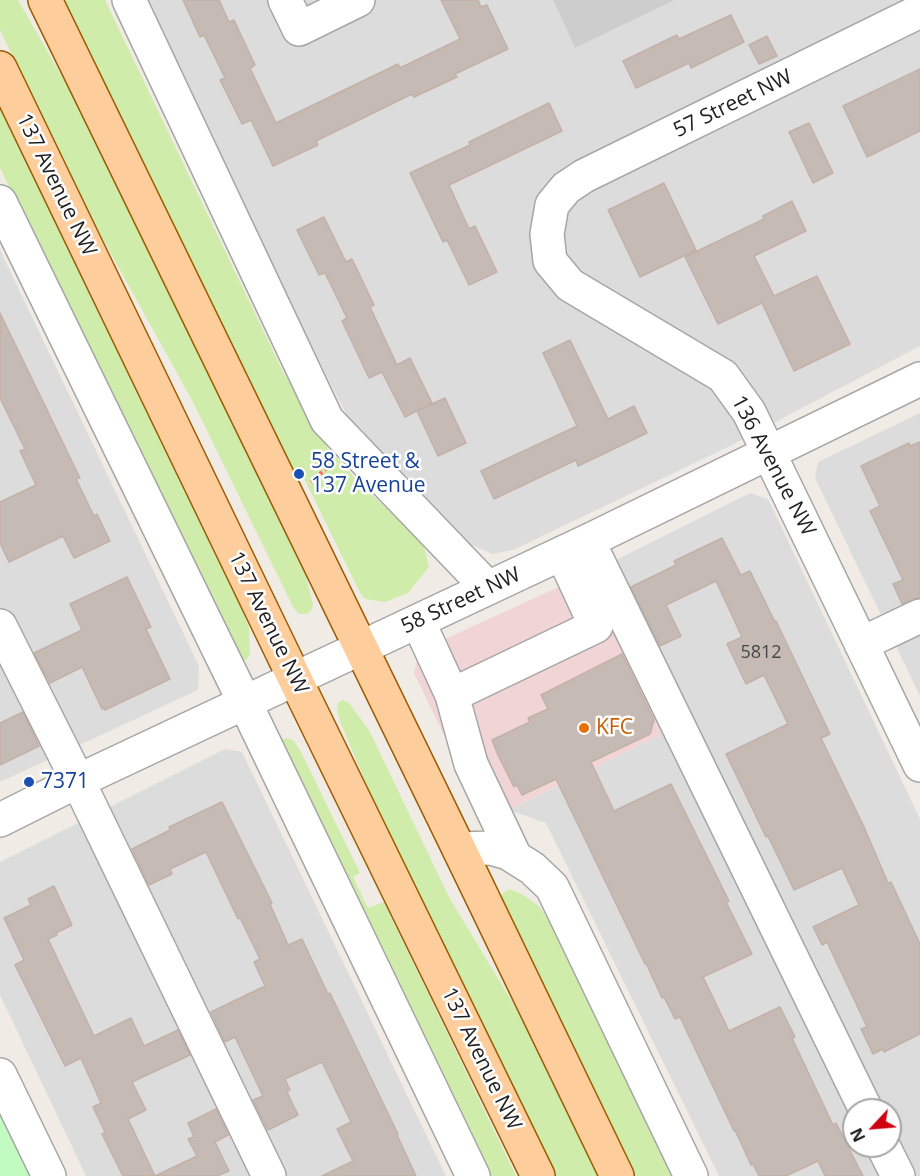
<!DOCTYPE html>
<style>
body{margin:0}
#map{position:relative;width:920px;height:1176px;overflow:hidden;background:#f0ece5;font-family:"Open Sans",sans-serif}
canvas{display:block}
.north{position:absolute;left:842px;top:1098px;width:60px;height:60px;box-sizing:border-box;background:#fff;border:2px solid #a5a5a5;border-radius:50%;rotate:244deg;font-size:16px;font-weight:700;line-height:24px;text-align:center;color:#1f1f1f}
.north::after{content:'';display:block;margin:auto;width:21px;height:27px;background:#cf0010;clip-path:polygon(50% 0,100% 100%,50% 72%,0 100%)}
</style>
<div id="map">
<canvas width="920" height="1176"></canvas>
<div class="north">N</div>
</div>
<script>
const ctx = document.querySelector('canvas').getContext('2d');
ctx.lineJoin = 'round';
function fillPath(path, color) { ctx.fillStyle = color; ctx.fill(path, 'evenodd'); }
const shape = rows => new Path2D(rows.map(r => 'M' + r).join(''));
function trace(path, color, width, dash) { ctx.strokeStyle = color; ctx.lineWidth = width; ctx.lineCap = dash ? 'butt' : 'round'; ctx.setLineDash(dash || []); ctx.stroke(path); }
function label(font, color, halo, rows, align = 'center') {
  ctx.font = font + ' "Open Sans",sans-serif'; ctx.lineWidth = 5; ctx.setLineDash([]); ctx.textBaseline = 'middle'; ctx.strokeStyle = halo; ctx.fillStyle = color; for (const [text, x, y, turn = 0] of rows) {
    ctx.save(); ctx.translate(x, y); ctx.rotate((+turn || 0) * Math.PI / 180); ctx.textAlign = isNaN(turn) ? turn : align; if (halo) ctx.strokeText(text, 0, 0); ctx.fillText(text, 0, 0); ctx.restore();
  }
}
fillPath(shape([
 [143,0,553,0,575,48,675,0,920,0,920,346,728,447,513,550,492,554,470,544,353,427,242,211],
 [0,250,199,666,198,690,0,782],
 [920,413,920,696,815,478,818,462],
 [750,493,768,499,920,819,920,1176,719,1176,546,823,509,810,675,728,598,569],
 [854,1110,890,1110,890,1146,854,1146],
 [225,749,242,752,446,1176,86,1176,0,995,0,862]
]), '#dddcdc');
fillPath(shape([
 [598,569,675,728,494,817,481,811,414,673,419,651]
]), '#f1d4d5');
fillPath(shape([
 [553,0,675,0,575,48]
]), '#cdcdcd');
fillPath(shape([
 [0,0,18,0,74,98,305,573,313,604,312,609,307,614,299,614,293,607,193,402,88,212,0,30],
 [64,0,105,0,282,370,328,448,361,485,412,532,424,547,429,567,408,593,385,602,365,599,360,593,301,472,295,474],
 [0,109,242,609,249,628,250,654,247,659,243,661,238,658,0,168],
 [343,700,349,703,369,730,449,897,517,1010,598,1176,555,1176,371,795,339,719,337,709,338,703],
 [286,738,294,741,301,752,360,873,353,877,368,908,384,902,516,1176,489,1176,280,741],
 [509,889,522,894,539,906,559,936,675,1176,632,1176,502,903,502,894]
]), '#cfecaa');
fillPath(shape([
 [0,1112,31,1176,0,1176]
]), '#c2fbc2');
const building = shape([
 [183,0,219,0,229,22,234,20,255,65,250,68,276,123,398,64,400,68,460,39,441,0,478,0,481,7,487,5,508,49,455,74,457,77,414,97,412,94,316,141,318,145,273,166,251,120,242,124,220,80,225,78,204,35,200,37,183,0],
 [731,15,744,42,691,68,689,63,636,88,623,61,677,35,679,39,731,15],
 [767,36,777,56,759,64,749,45,767,36],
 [920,69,920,131,867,157,843,106,920,69],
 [549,103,562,131,449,185,469,229,475,226,497,272,469,285,447,240,443,242,410,173,470,145,469,142,549,103],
 [809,123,833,173,813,183,789,132,809,123],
 [664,183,696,250,640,277,608,210,664,183],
 [792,201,806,231,754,256,774,296,817,276,850,344,794,371,762,303,718,324,685,257,764,219,763,216,792,201],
 [324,217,346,262,352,259,374,305,370,307,397,365,410,358,432,403,405,417,382,372,369,378,342,321,347,318,325,273,319,275,297,230,324,217],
 [0,313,80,478,76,479,94,516,97,514,110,541,74,558,63,536,9,562,0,543,0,502,36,485,20,451,25,449,0,398,0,313],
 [570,340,608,419,634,406,647,433,578,466,576,460,494,499,481,471,577,426,543,353,570,340],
 [445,398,466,443,438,456,417,411,445,398],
 [920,442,920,598,912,599,902,604,893,584,903,580,870,511,880,506,861,466,909,443,910,446,920,442],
 [722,538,741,575,750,571,775,622,776,621,830,734,821,738,864,827,888,883,891,882,920,944,920,1034,884,1052,883,1049,873,1054,861,1029,867,1027,827,942,822,945,813,927,859,905,842,868,794,890,768,836,766,837,726,754,788,724,764,675,746,684,727,644,742,637,716,581,666,605,681,636,660,646,631,587,676,565,674,561,722,538],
 [127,577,151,627,146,629,170,679,105,710,104,708,102,709,82,667,50,683,34,653,82,630,70,604,127,577],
 [622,654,654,720,650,734,591,762,614,811,671,784,729,901,726,902,752,954,703,977,729,1031,780,1007,795,1037,792,1038,833,1125,836,1123,863,1176,825,1176,818,1161,786,1176,759,1176,753,1164,751,1165,735,1130,734,1131,680,1017,675,1019,664,997,662,998,646,963,645,964,556,779,522,795,517,785,514,787,498,755,492,740,530,722,528,718,548,709,541,695,622,654],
 [23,712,39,746,0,765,0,723,23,712],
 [222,802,272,903,270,904,288,945,302,939,328,994,330,993,398,1134,397,1135,416,1176,322,1176,353,1161,337,1129,351,1122,322,1062,285,1079,290,1090,287,1092,298,1115,268,1130,253,1100,263,1096,235,1037,225,1042,211,1012,265,986,254,962,260,959,240,918,238,919,206,852,170,869,172,874,149,885,132,849,170,830,169,827,222,802],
 [54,886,72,925,56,933,57,935,48,939,94,1036,131,1018,144,1046,178,1030,190,1055,132,1082,146,1110,128,1119,155,1176,197,1156,188,1139,194,1137,188,1123,216,1109,228,1135,215,1142,229,1171,217,1176,123,1176,102,1134,105,1132,93,1107,101,1103,81,1058,65,1066,15,965,24,960,4,918,31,905,28,899,54,886]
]);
fillPath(building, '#c5bbb4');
trace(building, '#c3b1a7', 1.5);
const minor = shape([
 [129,0,327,420,488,588],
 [285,0,299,29,358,0],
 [920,11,584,176,566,188,552,205,547,234,550,261,570,285,723,376,749,412,920,765],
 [0,202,245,703,473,1176],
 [588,541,866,1110],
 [418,621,452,695,596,626,562,553],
 [0,626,78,781,269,1176],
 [861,644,920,616],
 [452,695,471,764,515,857],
 [0,820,78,781,588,541,920,379],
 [459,849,491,848,508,853,532,868,552,887,691,1176],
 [0,1075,49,1176],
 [883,1146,898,1176]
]);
const major = shape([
 [45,0,459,849,617,1176],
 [0,68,295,679,538,1176]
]);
trace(minor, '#a6a6a6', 36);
trace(major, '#9b5c00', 36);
trace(shape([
 [311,482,330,465]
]), '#fe6d69', 4, [3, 3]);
trace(minor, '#fff', 33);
trace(major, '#fecd9c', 33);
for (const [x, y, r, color] of [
 [299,474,6,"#1a4fb4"],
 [584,728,6,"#e8710a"],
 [29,782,6,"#1a4fb4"]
]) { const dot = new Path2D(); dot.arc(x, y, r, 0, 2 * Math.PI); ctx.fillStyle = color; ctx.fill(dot); trace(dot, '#fff', 2); }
label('18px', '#484644', null, [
 ["5812",761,653]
]);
label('21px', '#1f1f1f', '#fff', [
 ["57 Street NW",733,104,-26],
 ["137 Avenue NW",56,185,64],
 ["136 Avenue NW",773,466,62],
 ["58 Street NW",461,601,-25],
 ["137 Avenue NW",268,623,64],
 ["137 Avenue NW",481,1059,64]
]);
label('21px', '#164399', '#fff', [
 ["58 Street &",311,462],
 ["137 Avenue",311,486],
 ["7371",41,782]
], 'left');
label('21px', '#c56008', '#fff', [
 ["KFC",596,728]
], 'left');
</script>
